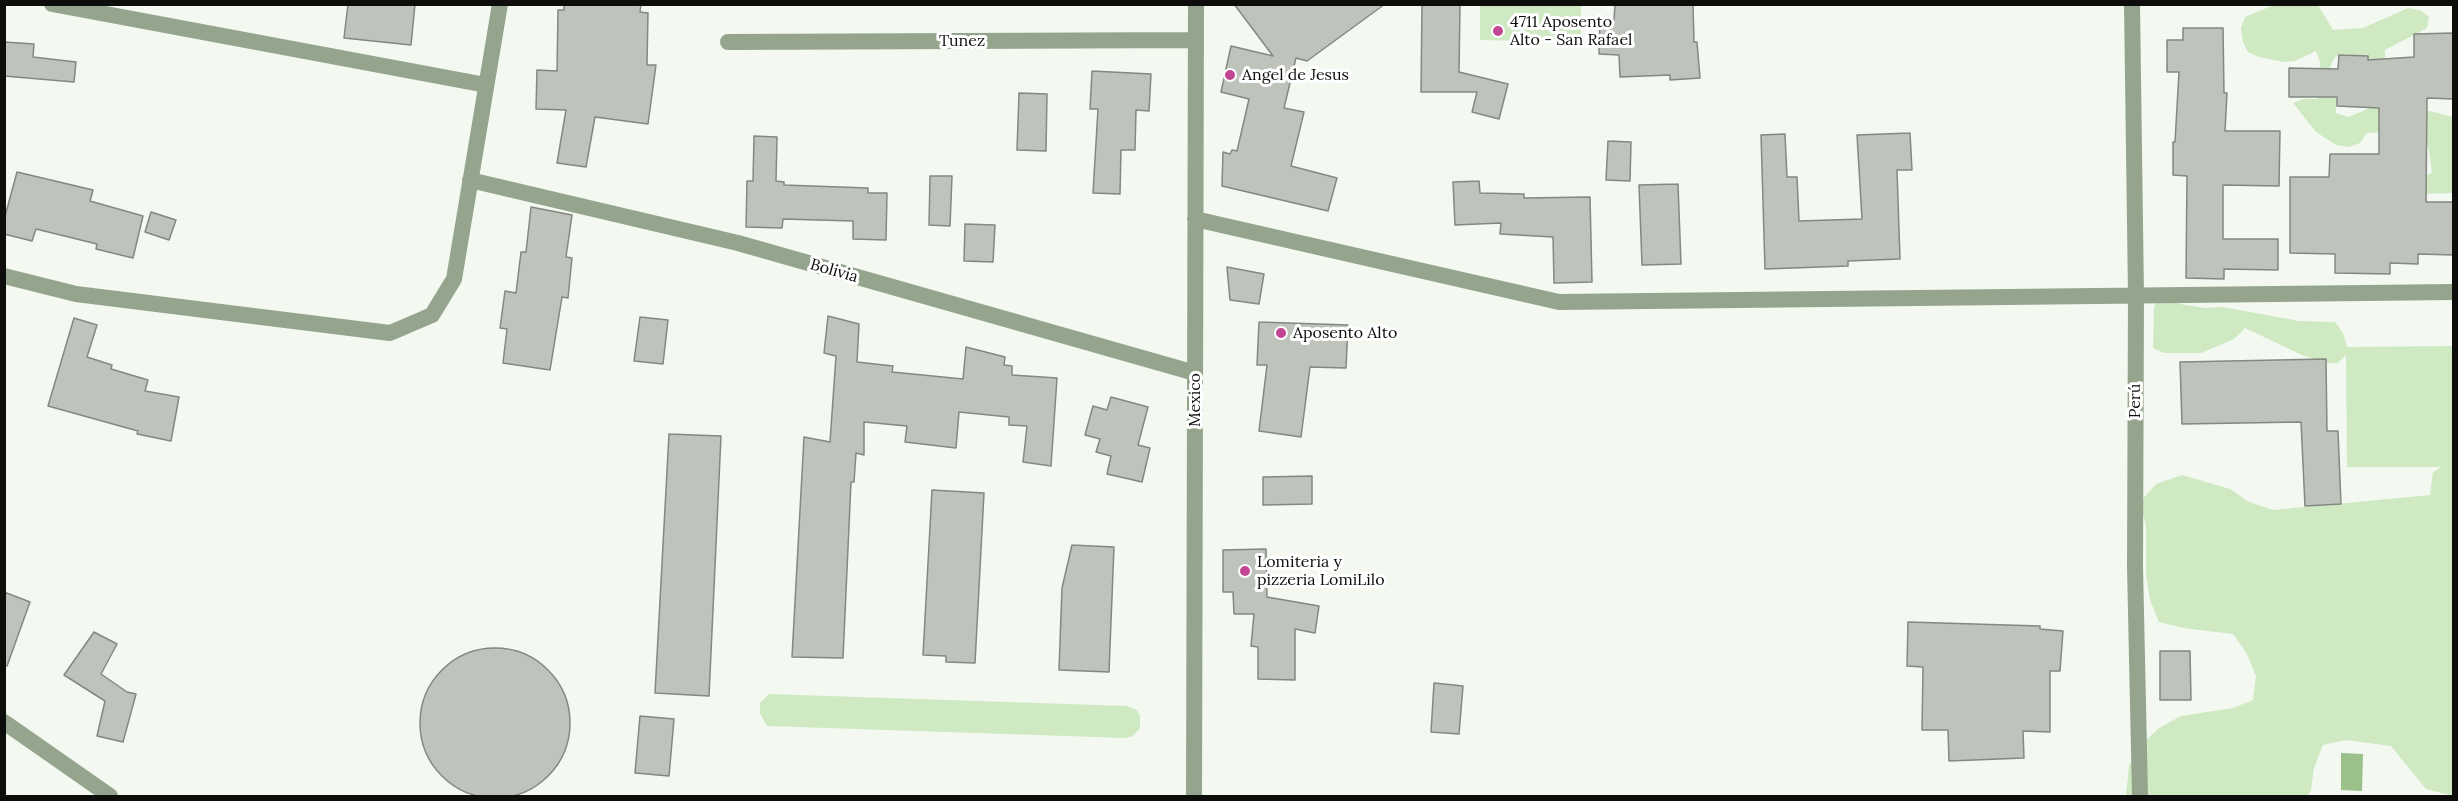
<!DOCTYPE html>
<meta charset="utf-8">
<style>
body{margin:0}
#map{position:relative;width:2458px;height:801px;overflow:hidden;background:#f3f8f1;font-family:Lora,serif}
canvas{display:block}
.frame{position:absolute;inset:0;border:6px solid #0d0e0c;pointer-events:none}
</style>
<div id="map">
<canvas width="2458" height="801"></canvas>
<div class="frame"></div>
</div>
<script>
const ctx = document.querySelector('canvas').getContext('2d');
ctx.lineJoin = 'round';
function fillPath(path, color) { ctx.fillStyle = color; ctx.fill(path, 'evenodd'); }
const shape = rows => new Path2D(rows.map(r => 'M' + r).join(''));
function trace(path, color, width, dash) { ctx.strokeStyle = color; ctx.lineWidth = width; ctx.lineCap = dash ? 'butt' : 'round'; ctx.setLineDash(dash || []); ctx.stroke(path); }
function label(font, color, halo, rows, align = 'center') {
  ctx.font = font + ' Lora,serif'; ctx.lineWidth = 6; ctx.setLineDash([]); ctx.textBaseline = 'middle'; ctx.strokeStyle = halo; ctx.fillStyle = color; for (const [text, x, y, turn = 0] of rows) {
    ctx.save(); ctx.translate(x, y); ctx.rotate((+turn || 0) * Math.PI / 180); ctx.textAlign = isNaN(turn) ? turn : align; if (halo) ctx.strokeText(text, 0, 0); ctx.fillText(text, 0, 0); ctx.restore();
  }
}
fillPath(shape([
 [1480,5,1581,5,1581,42,1480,40],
 [2274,5,2318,5,2333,30,2363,28,2408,8,2420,10,2429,17,2427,28,2385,50,2386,74,2359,58,2347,54,2335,57,2330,67,2336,89,2336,113,2348,117,2370,108,2426,110,2453,117,2453,193,2416,194,2410,182,2432,173,2429,150,2425,138,2416,130,2367,133,2360,143,2349,147,2336,145,2316,132,2293,103,2304,99,2317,99,2320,88,2320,62,2316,51,2295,61,2284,62,2259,57,2248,52,2243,42,2241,28,2245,17],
 [2169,299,2180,304,2205,308,2223,307,2299,321,2335,322,2343,333,2347,347,2453,346,2453,796,2426,789,2391,746,2346,740,2323,745,2314,768,2311,791,2307,796,2126,796,2129,766,2140,746,2159,728,2181,716,2233,708,2253,700,2256,676,2246,652,2233,634,2183,628,2159,622,2150,600,2146,574,2146,526,2140,502,2156,484,2182,475,2230,489,2249,502,2273,510,2430,495,2433,472,2442,467,2347,467,2346,355,2338,363,2326,363,2302,355,2245,328,2234,339,2201,353,2164,353,2153,348,2154,308,2157,300],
 [769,694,1127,706,1137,710,1140,716,1140,728,1133,736,1126,738,767,726,760,713,760,703]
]), '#cfe9c3');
fillPath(shape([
 [2341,753,2363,754,2362,791,2341,790]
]), '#9bc08a');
const building = shape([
 [348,4,415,4,411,45,344,38,348,4],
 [564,4,641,4,640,12,648,13,647,65,656,65,648,124,595,117,586,167,557,163,566,110,536,109,537,70,557,71,558,10,564,10,564,4],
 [1234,4,1385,4,1307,61,1296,58,1284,108,1304,112,1291,166,1337,178,1328,211,1222,186,1223,152,1230,154,1232,150,1237,151,1249,99,1221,92,1231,46,1273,56,1234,4],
 [1422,4,1460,4,1459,72,1508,84,1499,119,1472,112,1477,92,1421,92,1422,4],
 [1615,4,1693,4,1694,42,1697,42,1700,78,1670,80,1670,75,1620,77,1619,55,1599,54,1600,19,1614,20,1615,4],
 [2183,28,2223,28,2224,93,2227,93,2225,131,2280,131,2279,186,2223,185,2223,239,2278,239,2278,270,2224,269,2224,279,2186,278,2187,176,2173,175,2173,142,2175,142,2179,72,2167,72,2167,40,2183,40,2183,28],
 [2454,33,2454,99,2427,98,2426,202,2454,202,2454,255,2418,254,2418,264,2390,263,2390,274,2335,273,2335,254,2290,253,2290,177,2329,177,2330,154,2379,154,2379,108,2337,106,2337,97,2289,97,2289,68,2338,69,2339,55,2368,56,2368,60,2414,57,2414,34,2454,33],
 [4,42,34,44,33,57,76,62,74,82,4,76,4,42],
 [1092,71,1151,74,1149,111,1136,110,1135,150,1121,150,1120,194,1093,193,1098,109,1090,109,1092,71],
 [1019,93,1047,94,1046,151,1017,150,1019,93],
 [1910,133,1912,170,1897,170,1900,259,1848,261,1848,266,1765,269,1761,135,1785,134,1787,177,1797,177,1799,221,1862,219,1857,135,1910,133],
 [754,136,777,137,776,181,784,182,784,185,868,188,868,193,887,193,886,240,853,239,853,221,783,219,782,228,746,227,747,181,753,181,754,136],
 [1608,141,1631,142,1630,181,1606,180,1608,141],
 [17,172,93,190,90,201,143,216,133,258,96,249,97,244,36,229,32,241,4,234,4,220,17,172],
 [930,176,952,176,950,226,929,225,930,176],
 [1479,181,1480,193,1524,194,1524,198,1590,197,1592,282,1554,283,1553,237,1500,234,1501,223,1455,225,1453,182,1479,181],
 [1678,184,1681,264,1642,265,1639,185,1678,184],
 [531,207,572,215,566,257,572,258,568,298,562,297,550,370,503,363,507,329,500,328,505,291,516,293,521,252,526,252,531,207],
 [151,212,176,220,169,240,145,232,151,212],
 [965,224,995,225,993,262,964,261,965,224],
 [1227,267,1264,274,1259,304,1230,300,1227,267],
 [828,316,859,324,857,362,893,366,892,372,963,379,966,347,1005,357,1004,365,1012,366,1012,375,1057,378,1051,466,1023,462,1027,426,1009,425,1009,417,959,412,956,448,905,442,907,426,864,422,864,455,856,453,854,482,851,482,843,658,792,657,804,437,830,442,836,356,824,353,828,316],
 [640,317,668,320,663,364,634,361,640,317],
 [74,318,97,325,87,357,112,365,111,369,148,380,145,391,179,397,171,441,137,434,138,431,48,406,74,318],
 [1259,322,1348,325,1346,368,1310,367,1301,437,1259,431,1267,365,1257,365,1259,322],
 [2326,359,2327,431,2338,431,2341,504,2305,506,2301,422,2182,424,2180,362,2326,359],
 [1111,397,1148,407,1138,445,1150,448,1142,482,1107,474,1111,456,1096,452,1100,439,1085,435,1093,406,1107,410,1111,397],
 [669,434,721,436,709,696,655,693,669,434],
 [1312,476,1312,504,1263,505,1263,477,1312,476],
 [932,490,984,493,975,663,946,662,946,656,923,655,932,490],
 [1072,545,1114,547,1109,672,1059,670,1062,588,1072,545],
 [1266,549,1267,597,1319,606,1315,633,1295,629,1295,680,1258,679,1258,647,1251,646,1254,614,1234,614,1233,592,1223,592,1223,550,1266,549],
 [4,592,30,602,7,666,4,666,4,592],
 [1908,622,2040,626,2040,629,2063,631,2060,671,2050,671,2050,732,2023,731,2024,758,1949,761,1948,730,1922,730,1923,667,1907,666,1908,622],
 [94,632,117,644,101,674,127,692,136,694,123,742,97,736,105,701,64,675,94,632],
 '420 723a75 75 0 1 1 150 0a75 75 0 1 1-150 0Z',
 [2160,651,2190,651,2191,700,2160,700,2160,651],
 [1434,683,1463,686,1459,734,1431,732,1434,683],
 [640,716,674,719,669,776,635,773,640,716]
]);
fillPath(building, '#bec3bc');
trace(building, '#838881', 1.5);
trace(shape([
 [52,4,486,85],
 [2132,4,2136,296,2135,567,2140,796],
 [728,42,1196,40],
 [470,180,738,243,1195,373],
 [1195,219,1559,302,2454,292],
 [4,276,76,294,390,333,432,315,454,279,500,4],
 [4,722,110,796],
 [1194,796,1196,4]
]), '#95a58d', 16);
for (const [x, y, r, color] of [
 [1498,31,6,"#c34694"],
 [1230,75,6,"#c34694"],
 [1281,333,6,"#c34694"],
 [1245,571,6,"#c34694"]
]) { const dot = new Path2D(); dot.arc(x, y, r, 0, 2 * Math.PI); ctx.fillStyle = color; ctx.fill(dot); trace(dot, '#fff', 2); }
label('16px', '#0d0e0c', '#fff', [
 ["4711 Aposento",1510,22],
 ["Alto - San Rafael",1510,40],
 ["Angel de Jesus",1242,75],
 ["Aposento Alto",1293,333],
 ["Lomiteria y",1257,562],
 ["pizzeria LomiLilo",1257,580]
], 'left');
label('16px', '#0d0e0c', '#fff', [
 ["Tunez",962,41],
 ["Bolivia",834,271,16],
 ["Mexico",1195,400,-90],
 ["Perú",2135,401,-90]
]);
</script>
